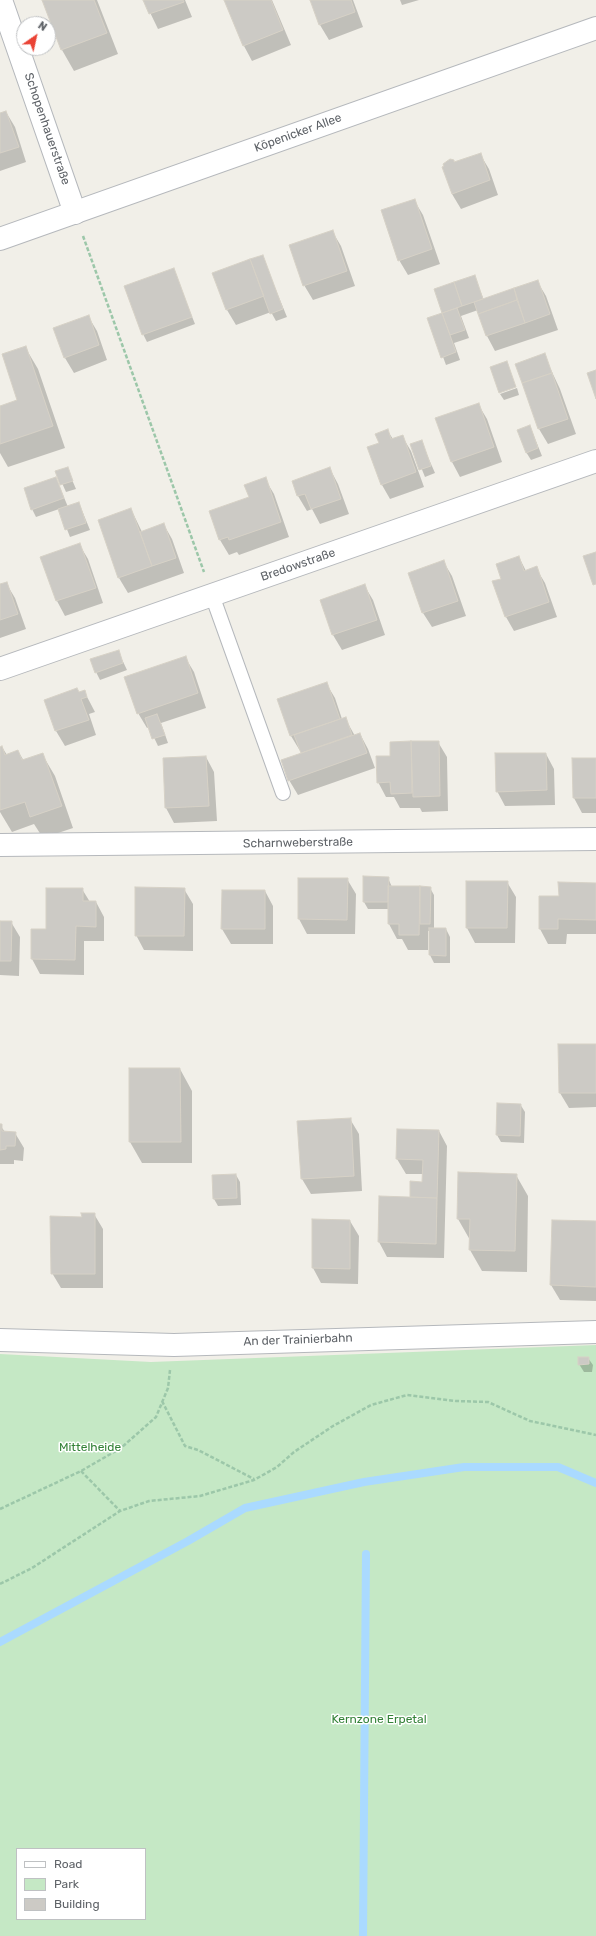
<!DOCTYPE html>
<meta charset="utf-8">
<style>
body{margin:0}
#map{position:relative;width:596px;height:1936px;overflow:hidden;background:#f1efe8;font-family:Rubik,sans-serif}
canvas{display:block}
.legend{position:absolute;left:16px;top:1848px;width:130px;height:72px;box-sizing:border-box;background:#fff;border:1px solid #bfc1c3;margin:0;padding:5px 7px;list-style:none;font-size:12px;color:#5f6368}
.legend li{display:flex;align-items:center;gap:8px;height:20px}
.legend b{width:20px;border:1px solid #bfc1c3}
.north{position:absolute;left:16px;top:16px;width:40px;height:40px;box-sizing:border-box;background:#fff;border:1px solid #bfc1c3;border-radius:50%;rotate:34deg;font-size:11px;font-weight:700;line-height:16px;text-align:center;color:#5f6368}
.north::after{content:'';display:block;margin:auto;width:14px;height:18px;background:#ea4335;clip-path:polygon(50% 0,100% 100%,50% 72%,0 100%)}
</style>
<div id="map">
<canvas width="596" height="1936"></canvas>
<ul class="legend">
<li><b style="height:5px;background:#fff"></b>Road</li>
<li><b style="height:11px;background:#c5e8c5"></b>Park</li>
<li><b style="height:11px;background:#cccac5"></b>Building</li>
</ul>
<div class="north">N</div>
</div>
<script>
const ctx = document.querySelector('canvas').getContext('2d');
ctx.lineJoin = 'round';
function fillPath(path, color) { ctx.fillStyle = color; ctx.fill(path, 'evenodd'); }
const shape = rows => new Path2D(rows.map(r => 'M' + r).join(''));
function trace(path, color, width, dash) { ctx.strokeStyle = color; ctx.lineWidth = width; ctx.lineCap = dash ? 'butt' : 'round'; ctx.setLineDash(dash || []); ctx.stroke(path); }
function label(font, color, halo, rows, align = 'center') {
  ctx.font = font + ' Rubik,sans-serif'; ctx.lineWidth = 3; ctx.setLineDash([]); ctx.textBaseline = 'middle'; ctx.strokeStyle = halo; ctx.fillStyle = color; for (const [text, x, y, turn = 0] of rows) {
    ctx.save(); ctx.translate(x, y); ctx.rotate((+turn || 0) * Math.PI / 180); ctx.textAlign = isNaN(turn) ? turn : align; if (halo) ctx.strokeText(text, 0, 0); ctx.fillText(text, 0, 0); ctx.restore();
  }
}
fillPath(shape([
 [596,1345,596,1936,0,1936,0,1354,151,1362],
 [17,1849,145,1849,145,1919,17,1919]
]), '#c5e8c5');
fillPath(shape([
 [43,0,97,0,118,54,74,71,62,50],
 [144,0,185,0,192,17,158,29],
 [225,0,272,0,291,45,252,61,244,46],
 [311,0,353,0,363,27,329,40,320,25],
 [400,0,419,0,402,5],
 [6,112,15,127,26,162,0,171,0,114],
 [480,154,489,169,498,195,461,209,452,194,443,167,453,161,455,163],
 [414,200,423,215,440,264,408,275,399,260],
 [332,231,341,246,355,286,313,300,304,285],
 [262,256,287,317,276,321,271,312,236,325,227,310,214,273],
 [173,269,195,324,147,342,143,334],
 [474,276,484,300,537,281,546,296,558,330,495,351,487,336,478,310,461,316,469,338,454,343,460,360,446,365,429,319,444,314,435,290],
 [88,316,97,331,107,360,74,373,65,358,54,329],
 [25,347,38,369,65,448,8,467,0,453,0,407,19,401],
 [544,355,560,389,576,434,548,444,539,429,524,384],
 [517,388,519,395,504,400,500,394],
 [478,404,487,419,502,462,460,477,452,462,436,419],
 [530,426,542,456,531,460,526,452],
 [387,430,393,439,402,436,411,451,424,487,390,499,382,485,380,444],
 [421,441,435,473,425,477,412,445],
 [67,468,76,489,66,492,57,472],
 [330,469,338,484,349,514,320,524,312,509,307,511,298,496,293,482],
 [56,478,68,507,79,503,90,530,70,537,59,509,36,517,32,509],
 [265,479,274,494,289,537,239,555,237,552,229,555,220,540,210,512,250,498],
 [131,509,142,532,164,525,172,539,184,573,128,593,119,578,99,520],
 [79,544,88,559,103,603,65,616,57,601,41,558],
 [519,557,526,571,536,568,545,583,557,617,514,631,506,617,503,579],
 [443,561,452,576,466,616,432,627,423,613],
 [6,583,15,598,26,629,0,638,0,585],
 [364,585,373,600,385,635,342,650,333,635,321,600],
 [118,651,127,670,100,680,96,672],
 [185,657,194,672,206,708,161,723,168,743,158,746,149,727,147,728,138,713],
 [326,683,335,698,342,719,345,718,355,736,360,734,368,749,375,768,298,795,289,780,302,754,291,736,279,700],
 [84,691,95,712,89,714,96,735,65,746,56,731,45,701],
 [438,742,447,757,448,811,422,812,420,808,400,808,394,797,386,797,378,782,391,757,391,743],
 [2,747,7,755,18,751,24,761,42,754,55,776,73,828,43,838,34,824,12,832,0,812,0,748],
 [546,754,554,769,555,805,505,806,497,791],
 [206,757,214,772,217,821,174,823,166,808,164,759],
 [596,759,596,813,582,813,574,798],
 [388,878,392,887,420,887,421,891,430,888,434,895,434,929,446,929,450,937,450,963,434,963,430,955,430,931,428,931,428,950,408,950,402,939,397,939,389,924,389,909,368,909,364,902],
 [347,879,356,894,355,934,307,934,299,919],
 [507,882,516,897,515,943,475,943,467,928],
 [596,885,596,934,567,934,566,944,548,944,540,929,560,897],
 [82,889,90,902,96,902,104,917,104,941,84,941,84,975,40,974,32,959,47,930],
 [184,889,193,904,193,951,144,950,136,935],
 [265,891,273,906,273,944,231,944,222,929],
 [0,922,11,922,20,937,19,976,0,975],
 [596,1045,596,1107,569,1108,560,1093],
 [130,1069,180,1069,192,1091,192,1163,142,1163,130,1142],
 [520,1104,525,1112,524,1143,501,1142,497,1135],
 [350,1119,359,1134,362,1191,311,1194,302,1179],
 [0,1125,5,1132,15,1133,24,1148,23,1161,14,1160,14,1164,0,1164],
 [439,1131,447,1146,444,1258,387,1257,379,1242,411,1198,411,1182,423,1183,423,1174,406,1174,397,1159],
 [236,1175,240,1182,241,1205,218,1206,214,1199],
 [516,1175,528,1196,527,1272,482,1271,470,1250,470,1240,458,1219],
 [94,1214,103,1229,103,1288,61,1288,52,1273,83,1218],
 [313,1220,350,1221,359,1236,358,1284,321,1283,313,1268],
 [596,1222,596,1301,560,1300,551,1285],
 [588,1358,593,1365,592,1372,584,1372,579,1364]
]), '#0003');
trace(shape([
 [0,1642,188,1541,245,1508,364,1482,464,1467,558,1467,596,1483],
 [363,1936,366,1554]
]), '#aadaff', 8);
const building = shape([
 [42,0,94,0,107,33,61,50,42,0],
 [143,0,183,0,184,2,149,14,143,0],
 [224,0,271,0,283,30,243,46,224,0],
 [310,0,351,0,355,12,319,25,310,0],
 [6,111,19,147,0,153,0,113,6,111],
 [481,153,490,180,452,194,442,167,444,166,443,164,450,159,454,160,454,162,481,153],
 [415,199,432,249,398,261,381,210,415,199],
 [333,230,347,271,303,286,289,245,333,230],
 [263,255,283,309,270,314,250,259,263,255],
 [250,259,264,296,226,310,212,273,250,259],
 [174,268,192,317,142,335,124,286,174,268],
 [475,275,483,299,462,306,454,282,475,275],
 [538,280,550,314,525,323,514,288,538,280],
 [454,282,462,306,442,313,434,289,454,282],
 [514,288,517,300,478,314,474,302,514,288],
 [517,300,525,323,486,336,478,314,517,300],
 [457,308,465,330,450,335,442,313,457,308],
 [442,313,456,352,441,358,427,318,442,313],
 [89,315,99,345,64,358,53,328,89,315],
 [26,346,53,426,0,444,0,406,17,400,2,354,26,346],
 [545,353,552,373,522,383,515,364,545,353],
 [507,361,516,387,499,393,490,367,507,361],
 [596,370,596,399,587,373,596,370],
 [552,373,568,419,538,429,522,383,552,373],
 [479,403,494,447,451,462,435,418,479,403],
 [530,425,538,448,526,453,517,430,530,425],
 [388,429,391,439,403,435,416,472,381,485,367,447,379,443,375,434,388,429],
 [422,440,431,466,419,470,410,444,422,440],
 [68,467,73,481,60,485,55,471,68,467],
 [330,467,341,499,311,509,305,494,297,496,292,481,330,467],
 [56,477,64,498,31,510,24,488,56,477],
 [266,477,281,522,229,540,228,537,219,540,209,511,249,497,244,485,266,477],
 [79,502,86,523,65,530,58,509,79,502],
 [131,508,152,566,118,578,98,520,131,508],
 [164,523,176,558,152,566,140,532,164,523],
 [80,543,96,588,56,601,40,557,80,543],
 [596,552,596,584,593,585,583,556,596,552],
 [519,556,524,571,537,566,549,602,505,617,492,581,501,579,496,564,519,556],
 [444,560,458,601,422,613,408,573,444,560],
 [7,582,18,614,0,620,0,584,7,582],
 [365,584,377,620,332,635,320,600,365,584],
 [119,650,123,663,95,673,90,659,119,650],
 [186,656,198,693,137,714,124,677,186,656],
 [327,682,340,719,290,736,277,699,327,682],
 [77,688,79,692,85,690,87,697,81,699,89,720,55,731,44,700,77,688],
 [157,714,165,735,152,739,145,718,157,714],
 [346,717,352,735,301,753,294,735,346,717],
 [360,733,367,753,288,781,281,760,360,733],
 [411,741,412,793,391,794,390,782,377,783,376,756,390,756,390,742,411,741],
 [411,741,439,741,440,796,413,797,411,741],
 [2,746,5,755,18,750,22,760,43,753,62,806,30,817,25,802,0,810,0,747,2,746],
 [495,753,546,753,547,790,496,792,495,753],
 [206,756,209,806,165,808,163,758,206,756],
 [572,758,596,758,596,798,573,798,572,758],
 [363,876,389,877,388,902,363,902,363,876],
 [298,878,348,878,347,920,298,919,298,878],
 [466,881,508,881,507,928,466,928,466,881],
 [558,882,596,883,596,920,558,919,558,929,539,929,539,896,559,896,558,882],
 [388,886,420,886,419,935,399,935,399,924,388,924,388,886],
 [420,886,431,887,430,924,420,924,420,886],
 [135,887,185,888,184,936,135,936,135,887],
 [46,888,83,888,83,901,96,901,96,927,76,926,75,960,31,959,31,929,46,929,46,888],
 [222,890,265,890,265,929,221,929,222,890],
 [0,921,12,921,11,961,0,961,0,921],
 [429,928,446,928,446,956,429,955,429,928],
 [558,1044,596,1044,596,1093,559,1093,558,1044],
 [129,1068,180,1068,181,1142,129,1142,129,1068],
 [497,1103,521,1104,520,1136,496,1135,497,1103],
 [351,1118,354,1176,301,1179,297,1121,351,1118],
 [0,1124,2,1124,2,1131,16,1132,15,1146,6,1146,6,1149,0,1150,0,1124],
 [397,1129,439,1130,437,1198,410,1197,410,1181,422,1182,423,1160,396,1159,397,1129],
 [458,1172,517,1174,515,1251,469,1250,470,1219,457,1219,458,1172],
 [236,1174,237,1198,213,1199,212,1175,236,1174],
 [379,1196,437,1198,436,1244,378,1242,379,1196],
 [81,1213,95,1213,95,1274,51,1274,50,1216,82,1217,81,1213],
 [312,1219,350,1220,350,1269,312,1268,312,1219],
 [552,1220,596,1221,596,1287,550,1285,552,1220],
 [578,1357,589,1357,589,1364,578,1365,578,1357]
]);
fillPath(building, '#cccac5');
trace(building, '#d6d1c6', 1);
const service = shape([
 [212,595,283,793]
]);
const minor = shape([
 [1,0,75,213],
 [0,669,596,461],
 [0,845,596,839],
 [0,1340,174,1345,596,1332]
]);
const tertiary = shape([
 [0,239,596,28]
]);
trace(service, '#b5b8bc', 16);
trace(minor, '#b5b8bc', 24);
trace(tertiary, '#b5b8bc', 24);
trace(shape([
 [83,236,204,572],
 [162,1401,185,1446,198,1450,254,1479],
 [81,1471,120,1511],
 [0,1509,81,1471,121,1448,156,1417,168,1388,170,1370],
 [0,1584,32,1568,120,1511,149,1501,200,1496,254,1480,277,1467,294,1452,333,1426,371,1405,407,1395,456,1401,488,1402,530,1421,596,1435]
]), '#9cc7a9', 2.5, [4, 2]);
trace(service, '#fff', 14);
trace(minor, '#fff', 22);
trace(tertiary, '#fff', 22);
label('12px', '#5f6368', '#fff', [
 ["Schopenhauerstraße",47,129,71],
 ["Köpenicker Allee",298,133,-20],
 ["Bredowstraße",298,565,-19],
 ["Scharnweberstraße",298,843,-1],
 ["An der Trainierbahn",298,1340,-2]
]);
label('12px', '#348238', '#fff', [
 ["Mittelheide",90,1448],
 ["Kernzone Erpetal",379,1720]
]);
</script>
